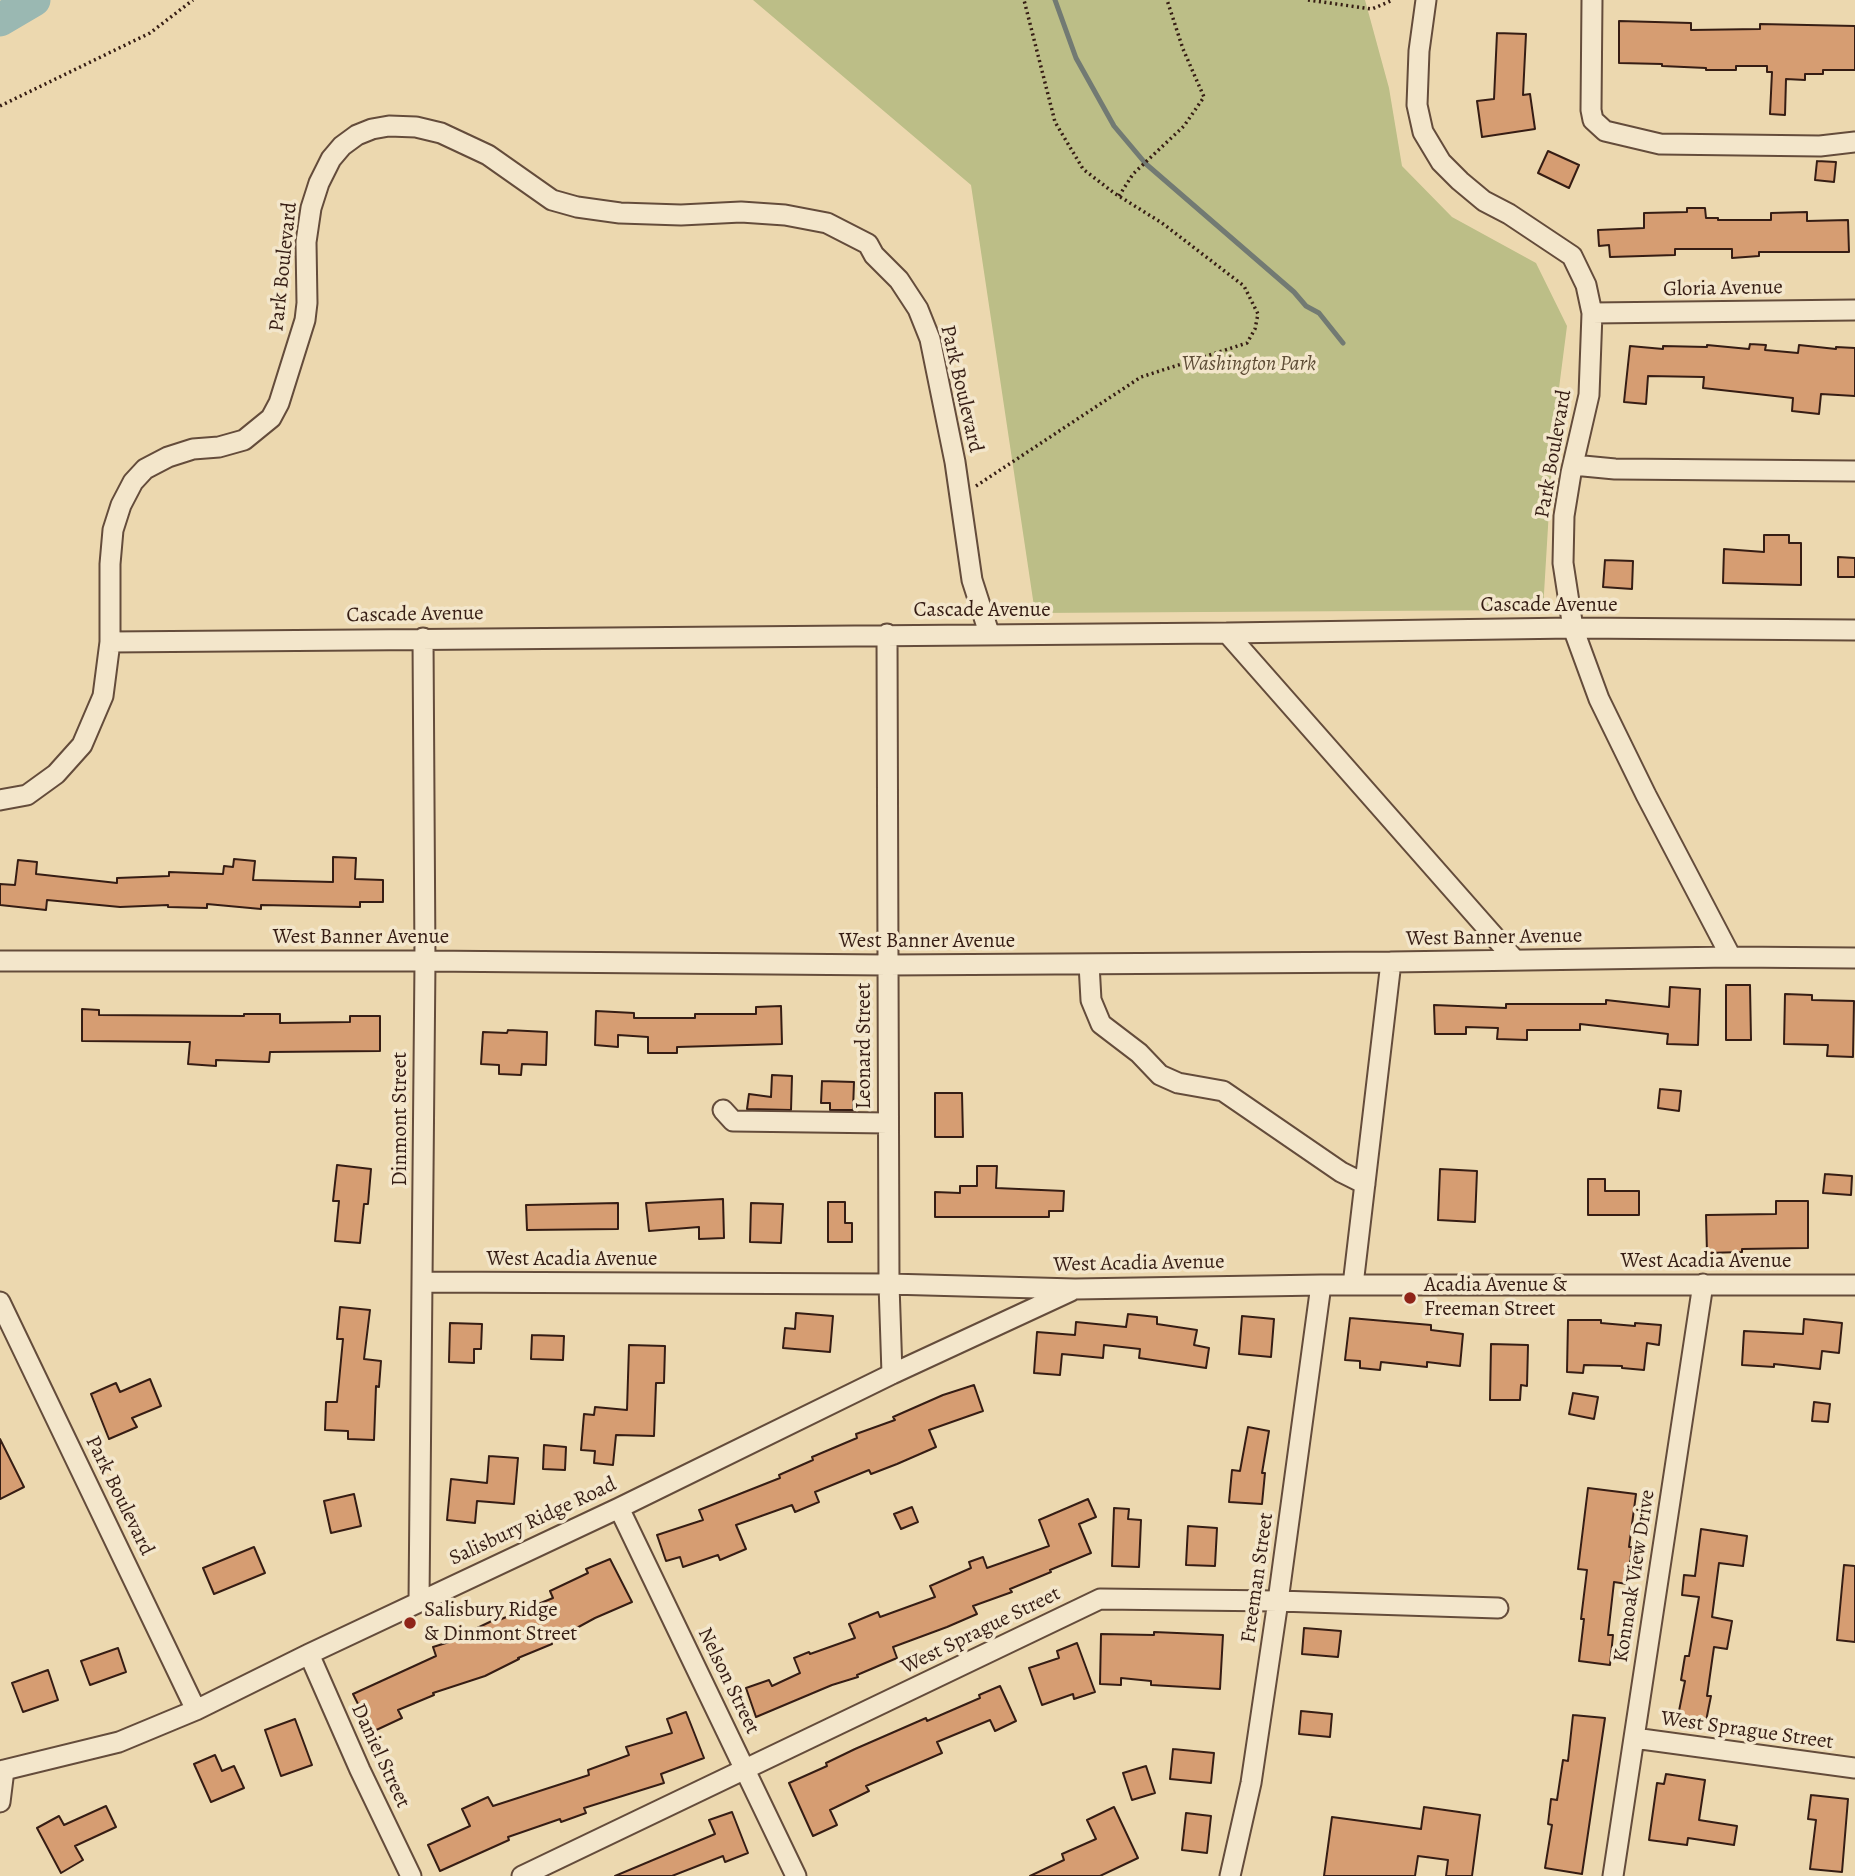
<!DOCTYPE html>
<style>
body{margin:0}
canvas{display:block;background:#ecd8af}
</style>
<canvas width="1855" height="1876"></canvas>
<script>
const ctx = document.querySelector('canvas').getContext('2d');
ctx.lineJoin = 'round';
function fillPath(path, color) { ctx.fillStyle = color; ctx.fill(path, 'evenodd'); }
const shape = rows => new Path2D(rows.map(r => 'M' + r).join(''));
function trace(path, color, width, dash) { ctx.strokeStyle = color; ctx.lineWidth = width; ctx.lineCap = dash ? 'butt' : 'round'; ctx.setLineDash(dash || []); ctx.stroke(path); }
function label(font, color, halo, rows, align = 'center') {
  ctx.font = font + ' Alegreya,serif'; ctx.lineWidth = 7; ctx.setLineDash([]); ctx.textBaseline = 'middle'; ctx.strokeStyle = halo; ctx.fillStyle = color; for (const [text, x, y, turn = 0] of rows) {
    ctx.save(); ctx.translate(x, y); ctx.rotate((+turn || 0) * Math.PI / 180); ctx.textAlign = isNaN(turn) ? turn : align; if (halo) ctx.strokeText(text, 0, 0); ctx.fillText(text, 0, 0); ctx.restore();
  }
}
fillPath(shape([
 [753,0,1365,0,1389,88,1402,166,1452,217,1536,263,1567,326,1554,427,1543,610,1035,613,971,185]
]), '#bcbe87');
trace(shape([
 [1055,0,1076,58,1114,126,1146,164,1294,292,1306,306,1319,313,1343,343]
]), '#727a73', 5);
trace(shape([
 [0,20,34,0]
]), '#9ab8b2', 33);
const building = shape([
 [1619,21,1691,23,1691,30,1760,29,1760,24,1855,26,1855,70,1823,70,1823,74,1805,74,1805,80,1786,79,1785,115,1770,114,1772,72,1767,72,1767,66,1736,66,1736,70,1706,70,1706,68,1662,66,1662,64,1619,63,1619,21],
 [1497,33,1526,34,1523,95,1530,94,1535,129,1482,137,1477,101,1494,99,1497,33],
 [1548,151,1579,165,1569,188,1538,173,1548,151],
 [1817,161,1836,162,1834,182,1815,180,1817,161],
 [1687,208,1705,208,1706,218,1718,218,1718,220,1771,220,1771,213,1807,212,1807,221,1848,220,1849,252,1759,252,1759,256,1732,258,1732,249,1675,249,1675,255,1610,257,1609,245,1599,246,1598,230,1644,228,1644,213,1687,212,1687,208],
 [1750,344,1766,345,1765,350,1798,353,1799,345,1836,349,1836,347,1855,348,1855,396,1821,394,1819,414,1792,411,1793,398,1703,388,1704,377,1648,376,1646,404,1624,402,1630,346,1663,349,1663,346,1707,347,1707,345,1749,349,1750,344],
 [1764,535,1789,535,1789,543,1801,543,1801,585,1723,583,1724,549,1764,552,1764,535],
 [1838,557,1855,558,1855,577,1838,577,1838,557],
 [1605,560,1633,561,1632,589,1603,587,1605,560],
 [333,857,356,858,355,879,383,880,383,902,360,902,360,907,261,905,261,909,207,904,207,908,168,907,168,905,120,907,47,900,46,910,0,905,0,884,15,885,18,860,37,862,36,874,117,883,117,878,169,876,169,872,223,874,224,866,233,867,234,859,255,861,253,880,333,882,333,857],
 [1726,985,1750,985,1751,1040,1726,1040,1726,985],
 [1670,987,1700,989,1698,1045,1667,1044,1668,1034,1580,1024,1580,1030,1527,1030,1527,1040,1497,1039,1498,1028,1466,1027,1466,1034,1435,1034,1434,1005,1506,1008,1506,1004,1606,1004,1606,1000,1669,1007,1670,987],
 [1785,994,1812,995,1812,1000,1854,1001,1853,1057,1827,1056,1828,1045,1784,1044,1785,994],
 [781,1006,782,1044,677,1047,677,1053,648,1053,648,1037,618,1035,618,1047,595,1045,596,1011,634,1013,634,1018,695,1018,695,1014,756,1014,756,1007,781,1006],
 [82,1009,99,1010,99,1015,244,1016,244,1014,280,1014,280,1023,350,1022,350,1016,380,1016,380,1051,270,1052,269,1062,216,1060,216,1066,188,1064,190,1042,82,1041,82,1009],
 [508,1030,547,1032,546,1065,522,1064,521,1075,499,1074,499,1065,481,1064,483,1032,507,1033,508,1030],
 [772,1075,792,1076,791,1110,747,1109,749,1094,771,1097,772,1075],
 [822,1081,854,1082,853,1110,830,1110,830,1103,821,1103,822,1081],
 [1660,1089,1681,1091,1679,1111,1658,1108,1660,1089],
 [935,1093,962,1093,963,1137,935,1137,935,1093],
 [337,1165,371,1169,368,1204,364,1204,360,1243,335,1241,339,1201,333,1201,337,1165],
 [977,1166,997,1166,996,1188,1064,1191,1063,1211,1049,1211,1049,1217,935,1217,935,1192,960,1193,960,1186,977,1186,977,1166],
 [1440,1169,1477,1171,1475,1222,1438,1220,1440,1169],
 [1825,1174,1852,1176,1851,1195,1823,1193,1825,1174],
 [1588,1179,1605,1179,1605,1191,1639,1191,1639,1215,1588,1215,1588,1179],
 [723,1199,724,1238,699,1239,699,1227,649,1231,646,1203,723,1199],
 [1776,1201,1808,1201,1808,1248,1742,1249,1742,1252,1707,1253,1706,1215,1776,1214,1776,1201],
 [828,1202,845,1202,845,1223,852,1223,852,1242,828,1242,828,1202],
 [618,1203,618,1229,527,1230,526,1205,618,1203],
 [751,1203,783,1204,781,1243,750,1242,751,1203],
 [340,1307,370,1310,364,1359,381,1361,379,1387,376,1386,374,1440,348,1439,348,1431,325,1430,326,1402,337,1402,343,1339,337,1339,340,1307],
 [796,1313,833,1316,830,1352,783,1348,785,1328,795,1329,796,1313],
 [1128,1314,1157,1317,1157,1324,1197,1330,1194,1345,1209,1348,1206,1368,1139,1358,1140,1349,1104,1345,1103,1358,1062,1354,1060,1375,1034,1373,1037,1332,1075,1335,1076,1322,1126,1327,1128,1314],
 [1242,1316,1274,1319,1271,1357,1239,1354,1242,1316],
 [1350,1318,1431,1325,1431,1330,1463,1334,1460,1366,1427,1362,1427,1367,1381,1362,1380,1370,1360,1368,1360,1361,1345,1360,1350,1318],
 [1804,1319,1842,1323,1839,1353,1822,1351,1820,1369,1774,1364,1774,1367,1742,1365,1744,1331,1803,1334,1804,1319],
 [1568,1320,1601,1320,1601,1323,1635,1326,1635,1323,1661,1325,1659,1345,1647,1343,1644,1370,1622,1368,1622,1366,1584,1365,1583,1373,1567,1372,1568,1320],
 [450,1323,482,1324,481,1349,474,1349,474,1363,449,1362,450,1323],
 [532,1335,564,1336,563,1360,531,1359,532,1335],
 [1491,1344,1528,1345,1527,1386,1521,1385,1520,1400,1490,1400,1491,1344],
 [629,1345,665,1346,664,1383,656,1383,654,1436,616,1435,613,1465,594,1463,595,1451,581,1450,584,1414,594,1415,595,1407,627,1410,629,1345],
 [150,1379,161,1406,132,1418,137,1427,109,1439,91,1394,116,1383,120,1392,150,1379],
 [974,1385,983,1411,929,1430,936,1447,897,1464,871,1474,869,1470,815,1492,819,1502,795,1512,792,1505,736,1525,746,1549,720,1560,718,1555,683,1567,680,1557,666,1561,657,1535,703,1520,699,1510,780,1478,779,1475,813,1460,812,1457,857,1438,856,1434,895,1420,893,1417,943,1395,974,1385],
 [1573,1393,1598,1397,1594,1419,1569,1414,1573,1393],
 [1814,1402,1830,1404,1828,1422,1812,1421,1814,1402],
 [1248,1427,1269,1431,1262,1473,1265,1473,1262,1504,1229,1502,1232,1470,1240,1471,1248,1427],
 [0,1439,24,1487,0,1499,0,1439],
 [544,1445,566,1447,565,1470,543,1469,544,1445],
 [489,1456,518,1458,514,1504,477,1501,475,1523,447,1520,451,1479,487,1483,489,1456],
 [1588,1488,1636,1494,1629,1547,1632,1547,1627,1584,1614,1582,1608,1635,1613,1635,1610,1665,1579,1661,1584,1619,1581,1619,1587,1570,1578,1569,1588,1488],
 [354,1494,361,1526,331,1533,324,1501,354,1494],
 [1088,1499,1096,1517,1079,1524,1091,1553,1050,1570,1051,1572,1010,1589,1012,1592,973,1606,977,1614,947,1627,893,1647,897,1658,857,1675,858,1677,832,1685,756,1717,746,1688,769,1680,772,1686,800,1673,794,1658,809,1652,810,1654,855,1638,849,1624,878,1612,880,1617,935,1597,930,1586,971,1568,969,1562,983,1557,987,1568,1049,1546,1039,1520,1088,1499],
 [912,1507,918,1522,901,1529,894,1514,912,1507],
 [1114,1508,1129,1509,1128,1519,1141,1520,1139,1567,1112,1566,1114,1508],
 [1188,1526,1217,1528,1215,1566,1186,1565,1188,1526],
 [1701,1529,1747,1536,1743,1566,1719,1563,1712,1617,1732,1621,1727,1649,1714,1647,1707,1696,1711,1696,1706,1721,1678,1716,1685,1681,1681,1680,1685,1656,1689,1656,1699,1597,1682,1595,1684,1575,1695,1576,1701,1529],
 [254,1547,265,1573,214,1594,203,1568,254,1547],
 [610,1559,632,1602,595,1618,551,1642,552,1644,518,1658,519,1659,485,1676,433,1693,434,1695,398,1710,402,1718,372,1732,353,1694,436,1656,433,1647,475,1634,473,1630,498,1618,499,1620,553,1598,550,1591,588,1573,586,1569,610,1559],
 [1844,1565,1855,1566,1855,1642,1837,1640,1844,1565],
 [1304,1628,1341,1631,1338,1657,1302,1654,1304,1628],
 [1154,1632,1223,1635,1220,1689,1151,1685,1151,1681,1121,1678,1121,1685,1100,1684,1101,1634,1154,1635,1154,1632],
 [1077,1643,1095,1692,1074,1699,1073,1694,1042,1705,1029,1668,1059,1658,1057,1651,1077,1643],
 [118,1648,126,1672,90,1685,81,1661,118,1648],
 [48,1670,58,1700,23,1712,12,1683,48,1670],
 [1000,1686,1016,1721,995,1731,990,1720,937,1742,942,1753,866,1786,869,1791,830,1810,837,1825,813,1836,789,1783,827,1766,826,1763,855,1749,926,1718,927,1721,980,1698,979,1695,1000,1686],
 [1301,1711,1332,1714,1330,1737,1299,1734,1301,1711],
 [686,1712,704,1758,661,1774,664,1783,584,1808,586,1813,561,1822,560,1819,508,1837,509,1840,440,1871,428,1845,470,1826,462,1809,488,1797,493,1806,589,1775,588,1770,629,1755,626,1747,672,1733,667,1719,686,1712],
 [1573,1715,1605,1718,1582,1874,1545,1868,1552,1825,1548,1824,1551,1799,1557,1800,1563,1760,1568,1761,1573,1715],
 [295,1719,312,1765,281,1776,265,1730,295,1719],
 [1173,1749,1214,1753,1211,1783,1170,1779,1173,1749],
 [215,1755,222,1771,234,1766,244,1788,211,1802,194,1764,215,1755],
 [1146,1766,1155,1793,1132,1800,1123,1773,1146,1766],
 [1666,1774,1705,1780,1699,1820,1737,1826,1734,1845,1688,1838,1687,1845,1649,1840,1657,1783,1664,1784,1666,1774],
 [1811,1795,1848,1799,1842,1872,1810,1869,1816,1820,1808,1819,1811,1795],
 [106,1806,116,1827,75,1846,83,1860,61,1873,37,1828,59,1816,64,1825,106,1806],
 [1114,1807,1138,1858,1100,1876,1030,1876,1064,1860,1062,1854,1096,1839,1087,1820,1114,1807],
 [1424,1807,1480,1815,1472,1876,1446,1876,1448,1860,1418,1856,1415,1876,1324,1876,1332,1817,1421,1829,1424,1807],
 [732,1812,748,1853,725,1862,723,1856,672,1876,615,1876,715,1834,709,1820,732,1812],
 [1186,1813,1211,1816,1207,1853,1182,1850,1186,1813]
]);
fillPath(building, '#d69d72');
trace(building, '#361d14', 2);
const minor = shape([
 [1426,0,1419,51,1417,105,1423,132,1441,162,1460,181,1484,201,1509,214,1572,256,1586,285,1592,313,1589,395,1571,473,1564,516,1563,563,1573,628,1599,699,1646,795,1731,957],
 [1592,0,1591,110,1593,120,1605,131,1660,144,1820,146,1855,142],
 [1592,313,1855,310],
 [1573,465,1615,469,1855,471],
 [1227,633,1515,960],
 [887,634,889,1284,892,1374],
 [110,642,1227,633,1573,628,1855,630],
 [0,800,27,795,56,774,82,745,103,696,110,642,110,564,113,530,121,505,133,482,145,469,168,457,193,449,219,447,244,440,271,418,279,403,305,320,307,303,306,242,311,208,319,183,331,159,342,146,357,135,372,129,389,126,416,127,441,133,488,155,552,200,577,207,620,213,681,215,741,212,785,215,827,223,868,244,874,255,899,280,918,309,930,339,955,462,972,580,989,633],
 [0,961,425,961,887,965,1391,962,1731,957,1855,958],
 [1089,964,1091,1000,1101,1024,1139,1053,1160,1075,1178,1083,1223,1091,1341,1172,1365,1184],
 [723,1110,733,1121,888,1123],
 [423,1282,889,1284,1075,1289,1321,1285,1855,1285],
 [1353,1285,1391,962],
 [0,1302,196,1710],
 [619,1508,796,1876],
 [419,1601,425,961,423,638],
 [309,1654,360,1770,411,1876],
 [1634,1738,1855,1768],
 [0,1771,119,1742,196,1710,309,1654,619,1508,892,1374,1071,1291],
 [0,1802,4,1770],
 [522,1876,1100,1599,1278,1601,1498,1608],
 [1230,1876,1251,1783,1278,1601,1321,1285],
 [1613,1876,1703,1284]
]);
trace(minor, '#644c3b', 23);
trace(shape([
 [1308,0,1372,9,1393,0],
 [0,106,150,33,193,0],
 [1119,196,1133,174,1184,126,1204,97,1183,49,1167,0],
 [976,486,1141,377,1247,343,1255,329,1258,314,1244,286,1162,223,1114,193,1083,169,1055,122,1024,0]
]), '#361d14', 3.5, [2, 3.5]);
trace(minor, '#f3e6cb', 19);
for (const [x, y, r, color] of [
 [1410,1298,7,"#8f2418"],
 [410,1623,7,"#8f2418"]
]) { const dot = new Path2D(); dot.arc(x, y, r, 0, 2 * Math.PI); ctx.fillStyle = color; ctx.fill(dot); trace(dot, '#f3e6cb', 2.5); }
label('21px', '#361d14', '#f3e6cb', [
 ["Park Boulevard",284,267,-84],
 ["Gloria Avenue",1723,289,-1],
 ["Park Boulevard",961,389,77],
 ["Park Boulevard",1554,454,-80],
 ["Cascade Avenue",1549,606],
 ["Cascade Avenue",982,611],
 ["Cascade Avenue",415,615,-1],
 ["West Banner Avenue",361,938],
 ["West Banner Avenue",1494,938,-1],
 ["West Banner Avenue",927,942],
 ["Leonard Street",865,1046,-90],
 ["Dinmont Street",401,1119,-90],
 ["West Acadia Avenue",572,1260],
 ["West Acadia Avenue",1706,1262],
 ["West Acadia Avenue",1139,1264,-1],
 ["Park Boulevard",119,1496,64],
 ["Salisbury Ridge Road",533,1522,-25],
 ["Konnoak View Drive",1635,1576,-81],
 ["Freeman Street",1258,1578,-82],
 ["West Sprague Street",981,1631,-26],
 ["Nelson Street",728,1681,64],
 ["West Sprague Street",1747,1731,8],
 ["Daniel Street",380,1756,65]
]);
label('italic 21px', '#5e4d36', '#f3e6cb', [
 ["Washington Park",1249,365]
]);
label('21px', '#361d14', '#f3e6cb', [
 ["Acadia Avenue &",1424,1286],
 ["Freeman Street",1424,1310],
 ["Salisbury Ridge",424,1611],
 ["& Dinmont Street",424,1635]
], 'left');
</script>
